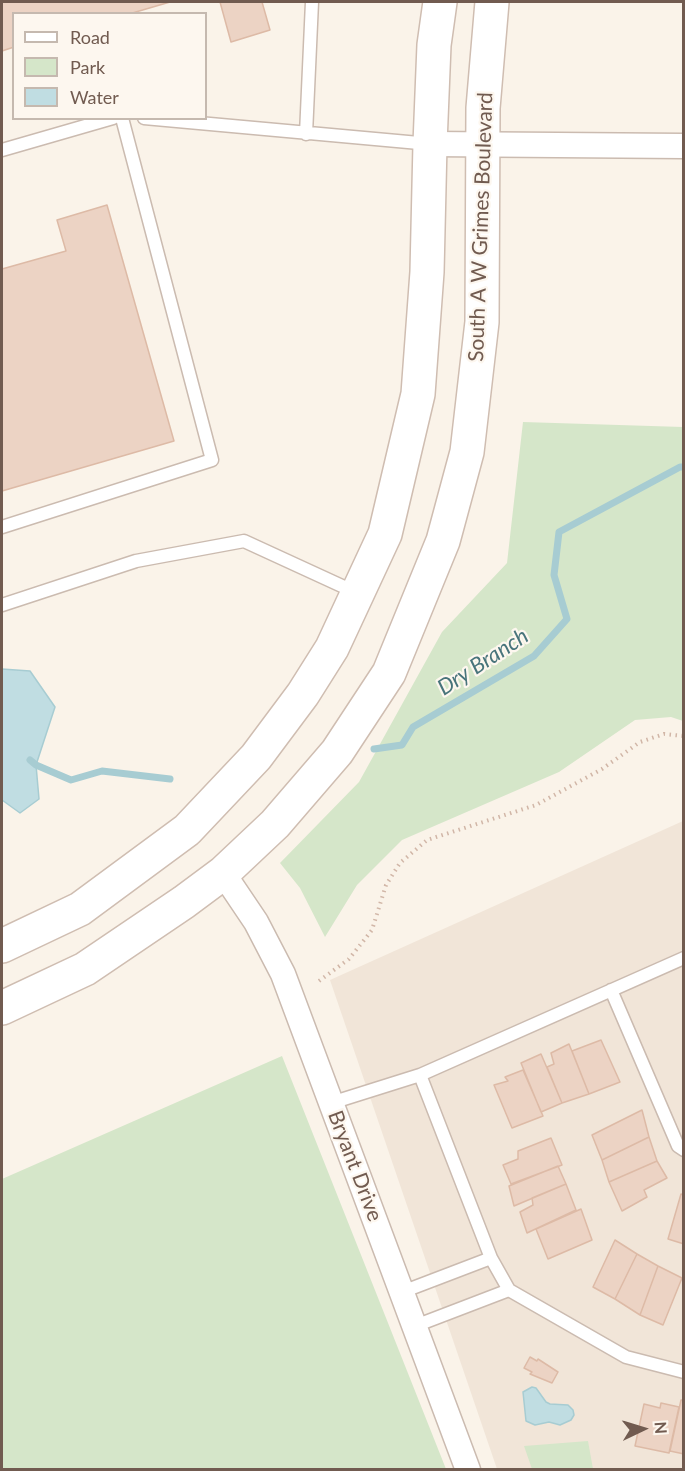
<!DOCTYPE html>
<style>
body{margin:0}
#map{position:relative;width:685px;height:1471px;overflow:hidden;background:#faf3e9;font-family:Lato,sans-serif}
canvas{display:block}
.frame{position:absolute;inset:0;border:3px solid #715b50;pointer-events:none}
.legend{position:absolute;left:12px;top:12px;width:195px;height:108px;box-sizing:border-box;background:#fdf7ef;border:2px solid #c5b9af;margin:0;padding:8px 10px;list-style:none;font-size:18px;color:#715b50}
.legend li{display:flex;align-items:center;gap:12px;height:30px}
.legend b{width:30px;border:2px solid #c5b9af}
.north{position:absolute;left:613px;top:1399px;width:60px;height:60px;-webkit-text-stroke:4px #fdf7ef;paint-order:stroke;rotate:86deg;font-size:16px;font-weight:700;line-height:24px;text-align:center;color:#715b50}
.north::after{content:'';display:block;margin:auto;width:21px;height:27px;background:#715b50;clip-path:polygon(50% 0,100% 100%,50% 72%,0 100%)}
</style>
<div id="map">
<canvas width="685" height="1471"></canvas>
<div class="frame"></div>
<ul class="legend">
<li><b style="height:8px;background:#fff"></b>Road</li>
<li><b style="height:16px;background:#d5e6c9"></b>Park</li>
<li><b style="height:16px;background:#c0dde2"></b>Water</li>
</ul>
<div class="north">N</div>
</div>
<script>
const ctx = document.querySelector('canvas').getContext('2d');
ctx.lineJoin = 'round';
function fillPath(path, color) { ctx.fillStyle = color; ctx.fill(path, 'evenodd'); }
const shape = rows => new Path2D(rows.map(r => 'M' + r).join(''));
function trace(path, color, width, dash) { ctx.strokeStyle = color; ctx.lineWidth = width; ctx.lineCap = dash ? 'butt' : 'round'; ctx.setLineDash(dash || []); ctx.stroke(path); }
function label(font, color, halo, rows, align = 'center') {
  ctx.font = font + ' Lato,sans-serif'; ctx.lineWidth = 4.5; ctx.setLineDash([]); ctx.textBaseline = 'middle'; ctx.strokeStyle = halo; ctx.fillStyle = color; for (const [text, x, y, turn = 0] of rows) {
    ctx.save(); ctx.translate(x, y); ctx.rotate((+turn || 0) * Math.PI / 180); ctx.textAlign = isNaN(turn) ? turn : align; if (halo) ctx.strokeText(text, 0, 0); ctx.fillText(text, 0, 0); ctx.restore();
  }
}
fillPath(shape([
 [683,821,683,1469,497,1469,330,980]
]), '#f1e5d8');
fillPath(shape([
 [523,422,683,427,683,721,671,717,635,720,559,772,402,840,357,885,325,937,300,888,280,863,359,782,442,632,507,563],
 [282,1056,446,1469,2,1469,2,1179],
 [588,1441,593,1469,532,1469,524,1446]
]), '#d5e6c9');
const water = shape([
 [2,669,30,671,55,707,36,765,39,799,20,813,2,800,2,669],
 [532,1387,536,1388,546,1402,550,1404,568,1405,573,1410,574,1415,571,1420,560,1425,549,1422,535,1425,526,1421,523,1392,532,1387]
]);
fillPath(water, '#c0dde2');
trace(water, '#a7ccd2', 1.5);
trace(shape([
 [374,749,402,745,413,727,534,656,567,619,554,575,559,532,680,467,684,467],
 [30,760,36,765,71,780,102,771,170,779]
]), '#a7ccd2', 7);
const building = shape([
 [2,2,170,2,129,14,14,14,14,47,2,51,2,2],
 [220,2,262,2,270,30,231,42,220,2],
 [107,205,174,441,2,491,2,269,66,251,57,220,107,205],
 [601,1040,620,1082,589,1094,572,1051,601,1040],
 [569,1044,589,1094,562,1103,547,1067,554,1064,551,1053,569,1044],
 [541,1054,562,1103,541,1112,521,1063,541,1054],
 [523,1070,543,1116,512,1128,494,1085,508,1081,505,1077,523,1070],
 [642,1110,649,1137,602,1160,592,1135,642,1110],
 [649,1137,657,1161,609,1182,602,1160,649,1137],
 [551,1138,562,1165,511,1184,503,1165,518,1159,518,1151,551,1138],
 [657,1161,667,1178,644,1190,647,1197,622,1211,609,1182,657,1161],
 [558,1166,566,1184,514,1206,509,1186,558,1166],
 [566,1184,576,1210,527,1233,520,1212,533,1205,532,1198,566,1184],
 [681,1194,684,1195,684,1244,668,1239,681,1194],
 [581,1209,592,1240,548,1259,536,1229,581,1209],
 [615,1240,637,1254,615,1299,593,1287,615,1240],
 [637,1254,658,1266,640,1315,615,1299,637,1254],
 [658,1266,682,1278,663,1325,640,1315,658,1266],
 [530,1357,537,1361,538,1359,558,1372,552,1383,530,1374,532,1372,524,1368,530,1357],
 [681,1400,684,1400,684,1454,670,1451,681,1400],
 [661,1403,679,1407,669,1453,635,1446,644,1404,660,1408,661,1403]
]);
fillPath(building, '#ecd3c4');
trace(building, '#ddbaa6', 1.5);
const service = shape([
 [144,118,430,144],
 [306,134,312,2],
 [2,150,113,118],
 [2,527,212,460,122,118],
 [2,605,136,561,244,541,355,592],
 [611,990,678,1146,684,1150],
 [420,1075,491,1258,509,1290,626,1357,684,1372],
 [331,1103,420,1075,684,958],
 [402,1292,491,1258],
 [415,1326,509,1290]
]);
const minor = shape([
 [430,144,684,146],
 [223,873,256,922,283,974,468,1470]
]);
const secondary = shape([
 [2,946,80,909,187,830,256,757,303,694,332,648,385,534,418,394,427,272,430,144,434,45,440,2],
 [2,1008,85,969,184,902,223,873,275,824,337,752,389,673,443,541,467,452,482,322,483,108,492,2]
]);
trace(service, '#cbbbb0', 15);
trace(minor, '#cbbbb0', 27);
trace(secondary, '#cfbdb1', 36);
trace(shape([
 [319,981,349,959,372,930,386,885,400,863,427,840,536,805,602,769,640,742,664,734,684,736]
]), '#d1b6a7', 4, [1.5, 4.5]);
trace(service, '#fff', 12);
trace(minor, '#fff', 24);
trace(secondary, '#fff', 33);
label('21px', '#715b50', '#fdf7ef', [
 ["South A W Grimes Boulevard",481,227,-88],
 ["Bryant Drive",355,1166,69]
]);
label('italic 22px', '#48747b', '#fdf7ef', [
 ["Dry Branch",483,662,-33]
]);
</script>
